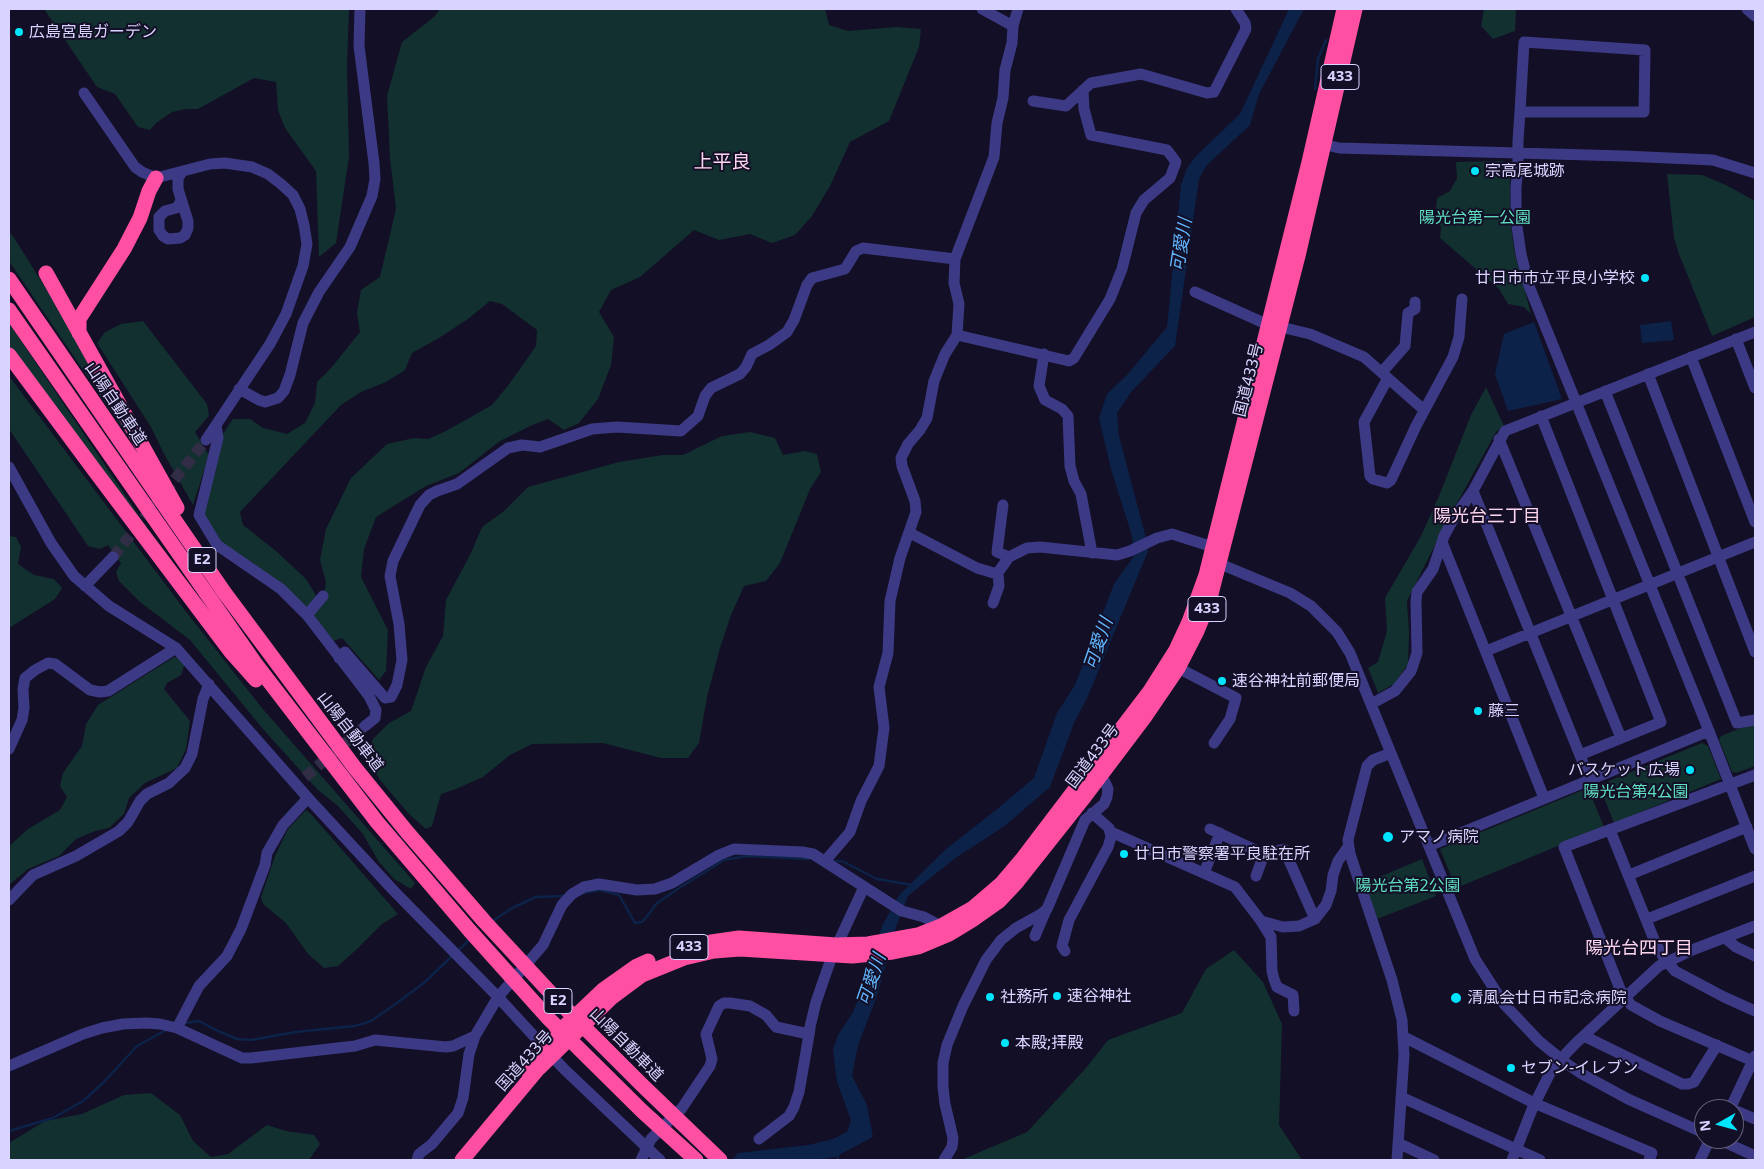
<!DOCTYPE html>
<meta charset="utf-8">
<style>
body{margin:0}
#map{position:relative;width:1764px;height:1169px;overflow:hidden;background:#130f26;font-family:"Noto Sans",sans-serif}
canvas{display:block}
.frame{position:absolute;inset:0;border:10px solid #d9d4ff;pointer-events:none}
.north{position:absolute;left:1694px;top:1099px;width:50px;height:50px;box-sizing:border-box;background:#130f26;border:1px solid #625e7d;border-radius:50%;rotate:263deg;font-size:14px;font-weight:700;line-height:20px;text-align:center;color:#d9d4ff}
.north::after{content:'';display:block;margin:auto;width:18px;height:22px;background:#00e5ff;clip-path:polygon(50% 0,100% 100%,50% 72%,0 100%)}
</style>
<div id="map">
<canvas width="1764" height="1169"></canvas>
<div class="frame"></div>
<div class="north">N</div>
</div>
<script>
const ctx = document.querySelector('canvas').getContext('2d');
ctx.lineJoin = 'round';
function fillPath(path, color) { ctx.fillStyle = color; ctx.fill(path, 'evenodd'); }
const shape = rows => new Path2D(rows.map(r => 'M' + r).join(''));
function trace(path, color, width, dash) { ctx.strokeStyle = color; ctx.lineWidth = width; ctx.lineCap = dash ? 'butt' : 'round'; ctx.setLineDash(dash || []); ctx.stroke(path); }
function label(font, color, halo, rows, align = 'center') {
  ctx.font = font + ' "Noto Sans","Noto Sans JP",sans-serif'; ctx.lineWidth = 4; ctx.setLineDash([]); ctx.textBaseline = 'middle'; ctx.strokeStyle = halo; ctx.fillStyle = color; for (const [text, x, y, turn = 0] of rows) {
    ctx.save(); ctx.translate(x, y); ctx.rotate((+turn || 0) * Math.PI / 180); ctx.textAlign = isNaN(turn) ? turn : align; if (halo) ctx.strokeText(text, 0, 0); ctx.fillText(text, 0, 0); ctx.restore();
  }
}
fillPath(shape([
 [44,9,349,9,347,66,349,157,336,243,319,257,316,171,285,128,278,110,276,82,254,78,198,109,186,109,172,112,156,123,150,130,138,127,115,94,97,87],
 [440,9,825,9,829,25,848,31,897,27,921,29,919,47,889,121,850,142,830,186,812,216,795,235,772,243,750,234,719,240,694,230,640,277,611,290,599,312,614,337,611,365,598,399,579,423,564,430,548,419,530,426,500,441,459,473,426,486,376,517,364,549,361,577,388,630,386,671,379,680,342,638,333,641,313,614,323,599,326,582,320,560,326,529,351,478,387,444,414,438,428,439,446,431,492,405,510,383,536,346,537,330,502,304,490,301,468,319,439,338,412,353,405,370,386,382,361,392,341,405,240,512,243,525,276,551,306,579,317,597,307,608,220,543,203,514,222,435,233,419,250,419,263,428,287,434,305,423,315,403,317,382,331,368,360,332,357,313,361,290,380,277,396,209,390,158,387,96,402,42,434,17],
 [1484,9,1516,9,1515,31,1493,39,1481,26],
 [1503,161,1510,169,1510,221,1515,254,1531,314,1524,307,1508,304,1499,289,1440,238,1441,228,1436,207,1437,198,1450,191,1457,178,1456,162],
 [1667,174,1702,175,1726,185,1755,201,1755,317,1712,336,1679,254,1674,238],
 [9,232,13,236,83,348,144,460,9,261],
 [143,321,207,404,209,416,195,432,209,455,193,505,163,452,151,427,97,343,105,332,121,324],
 [9,323,171,563,9,350],
 [9,376,187,613,262,708,415,883,411,889,394,879,379,862,363,834,338,806,317,789,263,729,190,640,140,602,119,581,116,572,121,563,108,545,100,549,88,546,9,429],
 [1486,387,1504,426,1496,432,1443,529,1407,601,1409,632,1408,664,1394,684,1378,693,1368,668,1378,662,1387,631,1385,598,1421,536,1439,496,1471,415],
 [750,432,775,438,783,455,805,451,817,454,821,472,810,489,780,563,766,581,744,586,731,615,720,648,707,697,699,743,688,758,661,758,603,743,532,744,510,755,483,777,456,789,441,794,432,826,426,829,409,814,380,780,366,757,373,739,389,723,411,711,426,667,443,636,446,600,471,553,482,527,503,512,528,487,619,462,663,455,683,455,722,436],
 [9,536,16,537,21,547,18,564,34,575,54,579,62,588,55,599,9,628],
 [174,657,181,658,185,663,181,675,167,683,164,689,190,721,186,749,177,768,145,783,129,798,124,814,109,828,95,831,76,839,59,856,28,869,9,885,9,846,28,829,60,810,67,797,60,786,63,773,82,746,86,724,98,705],
 [1755,725,1755,766,1736,773,1732,772,1719,740,1721,736,1741,728],
 [1702,743,1708,746,1721,779,1614,823,1599,785],
 [1588,788,1604,827,1456,888,1440,849],
 [306,810,311,814,398,914,382,924,357,949,338,966,324,968,308,954,286,923,263,904,261,897,275,856,288,829],
 [1422,859,1436,896,1377,919,1365,883],
 [1234,950,1263,982,1282,1024,1279,1125,1302,1160,961,1160,1027,1132,1086,1068,1108,1040,1182,1013,1206,969],
 [151,1093,180,1115,193,1141,211,1157,228,1154,267,1125,286,1131,314,1135,320,1144,309,1160,9,1160,9,1143,45,1121,82,1114,124,1095]
]), '#12302f');
fillPath(shape([
 [1289,9,1304,9,1259,94,1250,125,1207,165,1199,179,1175,346,1132,391,1117,413,1119,436,1145,534,1148,551,1088,696,1074,723,1050,787,1006,825,954,859,908,896,896,927,877,996,858,1045,852,1076,867,1105,873,1137,835,1157,816,1160,732,1160,738,1153,808,1145,833,1139,847,1132,851,1120,837,1082,833,1049,838,1035,853,1012,865,983,882,926,899,895,946,849,996,810,1034,778,1057,713,1075,685,1114,584,1134,556,1132,536,1111,469,1099,418,1107,394,1127,375,1167,327,1181,185,1187,168,1196,156,1240,114],
 [1671,321,1674,340,1642,343,1640,325],
 [1534,322,1562,399,1508,411,1495,374,1504,334]
]), '#0c2248');
trace(shape([
 [1315,89,1318,59,1326,40],
 [832,861,842,861,877,879,912,885],
 [584,893,600,890,619,895,635,923,642,922,649,914,656,904,676,890,724,860,746,856,809,859],
 [491,922,514,907,536,897,564,896],
 [457,952,471,938],
 [185,1023,199,1021,218,1031,237,1039,251,1040,296,1032,355,1026,371,1021,394,1005,425,982,453,955],
 [9,1131,53,1118,83,1101,104,1082,137,1046,166,1030],
 [837,1160,839,1152]
]), '#0c2248', 2.5);
trace(shape([
 [113,557,206,440],
 [305,777,365,726]
]), '#312d47', 11, [11, 5.5]);
trace(shape([
 [982,9,1013,26],
 [1747,9,1755,16],
 [84,93,135,167,142,172,156,178,210,164,225,163,252,167,268,174,281,184,293,195,300,209,304,225,307,244,303,266,286,314,270,344,206,440],
 [1033,101,1066,106,1091,83,1141,74,1207,93,1214,92,1246,29,1245,23,1236,9],
 [1318,143,1339,148,1624,156,1713,160,1755,173],
 [181,199,179,205,176,208,165,211,159,217,159,230,163,236,168,239,180,238,185,235,188,228,188,221,178,189,178,178,182,172],
 [1195,292,1264,323,1310,334,1364,357,1424,410],
 [957,335,1069,361,1074,358,1110,299,1122,269,1136,213,1144,200,1170,178,1176,162,1167,150,1091,135,1084,109,1083,90],
 [1736,339,1755,388],
 [1044,354,1039,386,1045,400,1062,409,1068,416,1070,466,1074,481,1081,494,1092,553],
 [1691,357,1755,522],
 [1382,372,1405,346,1408,313,1415,309,1415,302],
 [1648,374,1755,652],
 [1388,378,1364,422,1370,476,1373,479,1387,483,1391,480,1416,426,1453,357,1459,337,1462,299],
 [239,389,259,400,265,402,278,398,284,391,290,375,303,323,319,292,350,247,372,196,375,179,374,163,359,46,360,9],
 [1605,391,1737,723,1755,720],
 [1541,416,1661,722,1580,755],
 [216,426,218,438,199,515,217,545,281,589,307,615,369,696,376,710,375,718,365,726],
 [1499,439,1621,738],
 [9,467,51,543,74,576,109,606,176,648,308,798,394,891,498,997,564,1069,660,1160],
 [1473,491,1590,780],
 [1003,505,997,552,1009,557],
 [910,533,977,568,997,574,1009,557,1027,548,1040,547,1117,555,1130,551,1157,538,1172,534,1213,547,1215,556,1219,562,1225,566,1290,593,1311,606,1337,632,1350,653,1475,959,1504,1004,1539,1041,1567,1064,1582,1074,1628,1099,1704,1133],
 [1442,542,1544,798],
 [85,586,113,557],
 [993,603,999,586,998,573],
 [307,615,323,596],
 [1486,651,1755,542],
 [339,658,345,652,385,698,391,697,397,685,402,660,399,624,390,576,393,561,420,505,429,495,437,491,457,484,508,448,522,445,540,447,592,429,617,427,681,431,698,416,705,396,711,388,740,374,746,367,752,354,769,345,787,332,794,320,807,285,812,278,845,269,856,251,863,248,955,259],
 [1184,671,1236,698,1230,719,1214,743],
 [1371,704,1395,691,1411,671,1417,653,1416,601,1417,592,1433,569,1444,536,1454,518,1473,491,1505,431,1755,332],
 [1709,731,1755,849],
 [9,749,22,720,24,708,23,689,25,678,35,670,48,663,55,664,90,690,100,692,108,691,176,648],
 [1391,753,1373,760,1367,766,1348,840,1350,854,1392,980,1402,1020,1404,1055,1397,1160],
 [1210,829,1264,854,1284,849,1315,919],
 [1610,830,1655,942,1664,958,1675,971,1724,997,1755,1011],
 [1111,832,1235,887,1261,921,1271,937,1272,971,1274,979,1277,987,1293,995,1294,1011],
 [1429,846,1709,731,1529,286,1521,254,1516,220,1516,187,1518,167,1518,141,1520,112,1524,42,1645,50,1644,112,1520,112],
 [825,861,850,832,861,801,879,766,884,728,879,687,888,653,890,601,900,558,916,512,915,501,902,466,901,458,908,444,920,430,927,418,934,381,945,354,957,335,959,304,954,283,955,259,994,157,997,123,1003,98,1005,70,1012,43,1013,26,1018,9],
 [1204,873,1220,833],
 [1629,875,1747,827],
 [1256,876,1264,854],
 [9,900,33,875,76,856,119,831,128,822,140,801,147,794,169,783,185,768,192,754,203,699,209,684],
 [1647,919,1755,876],
 [1261,921,1283,927,1299,926,1315,919,1326,905,1331,891,1333,875,1338,861,1348,847],
 [1035,936,1046,910],
 [1725,938,1736,947,1755,956],
 [1065,951,1062,946,1069,920,1108,847,1111,837,1109,828,1092,813],
 [177,1028,199,986,227,956,241,929,265,865,267,853,283,825,308,798],
 [1584,1036,1682,1084,1688,1084,1694,1082,1717,1045],
 [1404,1037,1534,1103,1652,1153,1649,1160],
 [1753,1061,1660,1021,1631,1005,1620,989,1564,847,1755,775],
 [9,1066,83,1034,102,1028,123,1024,146,1023,160,1024,177,1028,242,1058,251,1058,355,1046,375,1040,446,1047,453,1046,475,1036,498,997,543,945,562,905,572,894,584,887,599,884,637,890,655,889,672,883,719,855,734,849,802,852,813,854,902,911,924,917,941,926],
 [1401,1097,1540,1160],
 [1730,1109,1755,1056],
 [1734,1110,1755,1119],
 [759,1139,789,1116,794,1107,799,1092,810,1029],
 [1718,1139,1755,1156],
 [1398,1143,1434,1160],
 [417,1160,419,1154,432,1144,458,1113,463,1098,469,1054,475,1036],
 [641,1160,651,1139,682,1108,710,1066,712,1059,706,1034,719,1006,724,1003,730,1003,750,1006,766,1015,776,1027,804,1033,809,1031,816,1002,832,956,864,887],
 [944,1160,952,1147,953,1138,945,1104,943,1087,943,1063,947,1045,963,1006,986,960,1001,940,1016,928,1041,914,1047,909,1085,820,1104,804,1107,797,1108,789,1105,782,1094,771],
 [1512,1160,1533,1107,1553,1067,1576,1043,1659,966,1692,950,1755,926],
 [1700,1160,1710,1139]
]), '#3d3a85', 11);
trace(shape([
 [46,273,177,508],
 [9,279,224,592,355,768,407,832,484,921,559,1002,641,1084,720,1160],
 [9,310,255,663,377,822,470,931,549,1019,642,1111,696,1160],
 [79,333,79,319,124,249,140,218,149,191,156,178],
 [9,355,95,471,231,652,256,680],
 [711,942,739,938,836,945,868,944,918,935,941,926,973,908,1001,884,1023,858,1150,691,1176,650,1189,622,1206,575,1309,162,1344,9],
 [527,1070,543,1047,603,990,637,966,648,961],
 [462,1160,538,1069,611,998,642,975,684,958,714,951,740,949,852,956,893,952,918,947,949,934,972,920,999,901,1016,883,1085,796,1144,718,1178,668,1197,631,1209,602,1298,256,1355,9]
]), '#ff4fa3', 15);
for (const [x, y, r, color] of [
 [19,32,5,"#00e5ff"],
 [1475,171,5,"#00e5ff"],
 [1645,278,5,"#00e5ff"],
 [1222,681,5,"#00e5ff"],
 [1478,711,5,"#00e5ff"],
 [1690,770,5,"#00e5ff"],
 [1388,837,6,"#00e5ff"],
 [1124,854,5,"#00e5ff"],
 [1057,996,5,"#00e5ff"],
 [990,997,5,"#00e5ff"],
 [1456,998,6,"#00e5ff"],
 [1005,1043,5,"#00e5ff"],
 [1511,1068,5,"#00e5ff"]
]) { const dot = new Path2D(); dot.arc(x, y, r, 0, 2 * Math.PI); ctx.fillStyle = color; ctx.fill(dot); trace(dot, '#130f26', 2); }
for (const [x, y, w] of [
 [1340,77,38],
 [202,560,28],
 [1207,609,38],
 [689,947,38],
 [558,1001,28]
]) { const box = new Path2D(); box.roundRect(x - w / 2, y - 12.5, w, 25, 4); ctx.fillStyle = '#130f26'; ctx.fill(box); trace(box, '#d9d4ff', 1); }
label('bold 15px', '#d9d4ff', null, [
 ["433",1340,77],
 ["E2",202,560],
 ["433",1207,609],
 ["433",689,947],
 ["E2",558,1001]
]);
label('16px', '#d9d4ff', '#130f26', [
 ["広島宮島ガーデン",29,32],
 ["宗高尾城跡",1485,171],
 ["廿日市市立平良小学校",1635,278,"right"],
 ["速谷神社前郵便局",1232,681],
 ["藤三",1488,711],
 ["バスケット広場",1680,770,"right"],
 ["アマノ病院",1399,837],
 ["廿日市警察署平良駐在所",1134,854],
 ["速谷神社",1067,996],
 ["社務所",1000,997],
 ["清風会廿日市記念病院",1467,998],
 ["本殿;拝殿",1015,1043],
 ["セブン-イレブン",1521,1068]
], 'left');
label('16px', '#5fe0c0', '#130f26', [
 ["陽光台第一公園",1475,218],
 ["陽光台第4公園",1636,792],
 ["陽光台第2公園",1408,886]
]);
label('16px', '#d9d4ff', '#130f26', [
 ["国道433号",1249,380,-76],
 ["山陽自動車道",115,404,56],
 ["山陽自動車道",350,732,52],
 ["国道433号",1093,756,-53],
 ["山陽自動車道",626,1045,45],
 ["国道433号",525,1061,-48]
]);
label('italic 18px', '#62b6ff', '#130f26', [
 ["可愛川",1182,245,-81],
 ["可愛川",1099,644,-71],
 ["可愛川",872,980,-71]
]);
label('18px', '#ffd6f0', '#130f26', [
 ["陽光台三丁目",1487,517],
 ["陽光台四丁目",1639,949]
]);
label('19px', '#ffd6f0', '#130f26', [
 ["上平良",722,163]
]);
</script>
